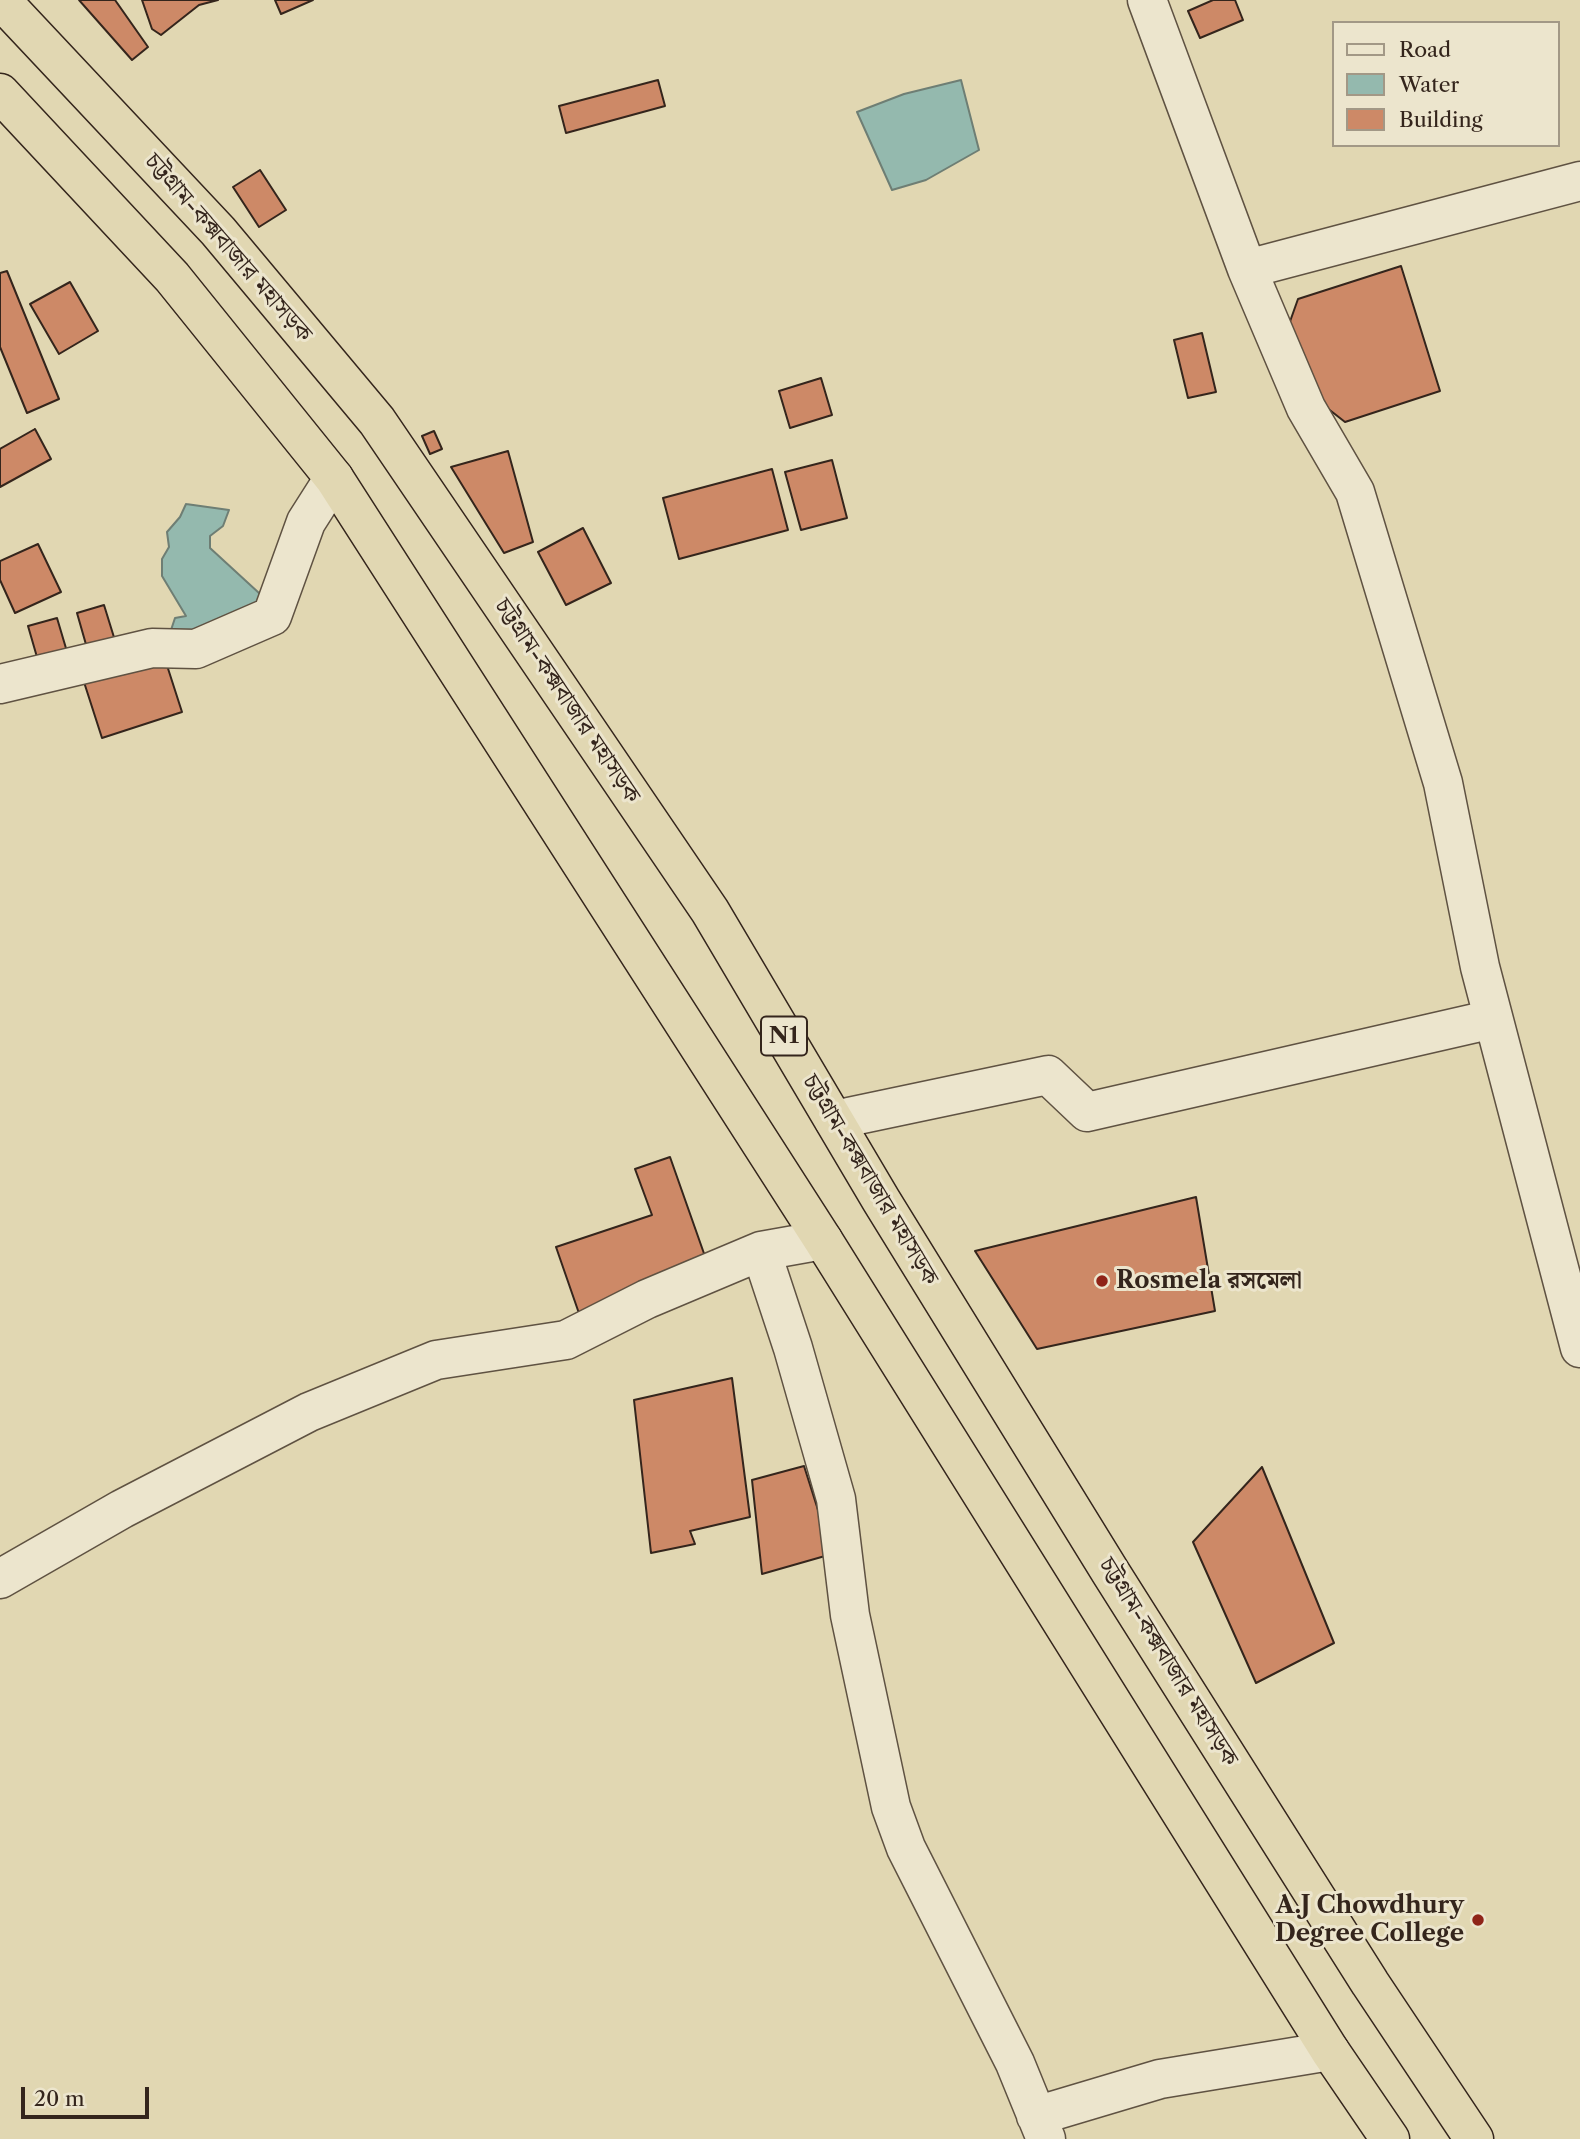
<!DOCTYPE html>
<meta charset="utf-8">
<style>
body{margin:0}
#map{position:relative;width:1580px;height:2139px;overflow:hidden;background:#e1d7b2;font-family:"Libre Caslon Text",serif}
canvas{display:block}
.legend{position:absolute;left:1332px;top:21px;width:228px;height:126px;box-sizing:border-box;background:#ece5cd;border:2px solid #a29886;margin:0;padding:9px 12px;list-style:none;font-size:21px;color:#34251c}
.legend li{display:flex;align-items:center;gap:14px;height:35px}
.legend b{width:35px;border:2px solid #a29886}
.scale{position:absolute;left:21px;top:2087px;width:128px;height:32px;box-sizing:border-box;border:4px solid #34251c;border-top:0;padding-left:9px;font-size:21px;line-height:24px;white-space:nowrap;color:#34251c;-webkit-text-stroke:5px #ece5cd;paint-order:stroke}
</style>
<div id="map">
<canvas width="1580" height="2139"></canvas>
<ul class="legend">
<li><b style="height:9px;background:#ece5cd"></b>Road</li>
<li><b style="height:19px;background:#94b9ae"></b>Water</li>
<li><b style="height:19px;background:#cd8967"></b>Building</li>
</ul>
<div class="scale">20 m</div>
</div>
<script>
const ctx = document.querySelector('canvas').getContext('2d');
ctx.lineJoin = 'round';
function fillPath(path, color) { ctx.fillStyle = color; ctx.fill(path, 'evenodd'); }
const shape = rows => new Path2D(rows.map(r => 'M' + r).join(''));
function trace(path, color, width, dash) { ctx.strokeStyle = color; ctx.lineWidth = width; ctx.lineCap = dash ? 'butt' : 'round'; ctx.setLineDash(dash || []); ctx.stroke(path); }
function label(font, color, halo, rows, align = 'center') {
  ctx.font = font + ' "Libre Caslon Text","Noto Serif Bengali",serif'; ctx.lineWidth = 6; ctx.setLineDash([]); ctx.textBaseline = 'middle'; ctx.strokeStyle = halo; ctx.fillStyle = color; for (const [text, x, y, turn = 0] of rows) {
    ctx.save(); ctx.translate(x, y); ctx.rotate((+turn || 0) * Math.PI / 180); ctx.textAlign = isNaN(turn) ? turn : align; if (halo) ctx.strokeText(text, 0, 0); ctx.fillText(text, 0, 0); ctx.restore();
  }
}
const water = shape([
 [961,80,979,150,926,180,892,190,857,112,904,94,961,80],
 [186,504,229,510,223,526,210,536,210,548,259,593,270,596,210,638,171,630,175,618,186,616,162,576,162,559,169,547,167,532,180,517,186,504]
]);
fillPath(water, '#94b9ae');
trace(water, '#6e7e74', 2);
const building = shape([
 [79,0,115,0,148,47,132,60,79,0],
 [142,0,218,0,199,5,161,35,152,29,142,0],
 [275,0,313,0,281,14,275,0],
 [1213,0,1235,0,1243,20,1200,38,1188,11,1213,0],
 [658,80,665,106,566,133,559,106,658,80],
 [260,170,286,210,259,227,233,187,260,170],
 [1401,266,1440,391,1345,422,1308,393,1287,330,1298,299,1401,266],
 [7,271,59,399,27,413,0,347,0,273,7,271],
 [70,282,98,331,59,354,30,304,70,282],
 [1202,333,1216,392,1188,398,1174,340,1202,333],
 [821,378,832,415,790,428,779,391,821,378],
 [35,429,51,459,0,487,0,449,35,429],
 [434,431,442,449,430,454,422,436,434,431],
 [508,451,533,542,504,553,451,467,508,451],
 [832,460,847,518,801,530,785,472,832,460],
 [772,469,788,530,679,559,663,498,772,469],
 [583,528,611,583,566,605,538,552,583,528],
 [38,544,61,592,15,613,0,580,0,561,38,544],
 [104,605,117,647,89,655,77,613,104,605],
 [57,618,68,655,39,664,28,626,57,618],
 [163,653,182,712,102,738,83,679,163,653],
 [670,1157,707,1262,582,1322,556,1247,652,1215,635,1169,670,1157],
 [1196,1197,1215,1311,1037,1349,975,1251,1196,1197],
 [732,1378,750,1517,690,1531,695,1544,651,1553,634,1400,732,1378],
 [804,1466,832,1554,762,1574,752,1480,804,1466],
 [1262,1467,1334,1643,1256,1683,1193,1542,1262,1467]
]);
fillPath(building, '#cd8967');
trace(building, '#34251c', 2);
const street = shape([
 [1147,0,1247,269,1580,181],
 [1247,269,1306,408,1355,492,1443,783,1480,967,1580,1348],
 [0,684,152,648,196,649,272,616,306,522,334,478],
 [834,1120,1048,1075,1087,1112,1493,1019],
 [761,1251,793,1348,836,1499,850,1615,891,1807,906,1848,1015,2063,1046,2139],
 [0,1579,122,1509,309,1412,436,1360,566,1340,647,1299,761,1251,823,1240],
 [1036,2116,1160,2079,1330,2051]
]);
const highway = shape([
 [1,0,218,231,377,421,710,911,881,1200,1111,1573,1370,1983,1474,2139],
 [0,93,172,277,334,478,823,1240,1330,2051,1390,2139]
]);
trace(street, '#5f5242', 41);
trace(highway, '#34251c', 41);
trace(street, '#ece5cd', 38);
trace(highway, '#e1d7b2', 38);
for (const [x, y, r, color] of [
 [1102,1281,7,"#8f2418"],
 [1478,1920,7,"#8f2418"]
]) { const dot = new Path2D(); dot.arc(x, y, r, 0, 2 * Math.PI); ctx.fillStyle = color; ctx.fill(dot); trace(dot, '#ece5cd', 2.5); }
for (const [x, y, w] of [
 [784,1036,46]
]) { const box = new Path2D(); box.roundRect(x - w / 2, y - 19.5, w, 39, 5); ctx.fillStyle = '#ece5cd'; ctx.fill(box); trace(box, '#34251c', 2); }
label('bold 23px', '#34251c', null, [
 ["N1",784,1036]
]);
label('24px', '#34251c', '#ece5cd', [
 ["চট্টগ্রাম-কক্সবাজার মহাসড়ক",228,248,49],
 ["চট্টগ্রাম-কক্সবাজার মহাসড়ক",567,701,56],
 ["চট্টগ্রাম-কক্সবাজার মহাসড়ক",870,1180,59],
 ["চট্টগ্রাম-কক্সবাজার মহাসড়ক",1168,1662,58]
]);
label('bold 24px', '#34251c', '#ece5cd', [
 ["Rosmela রসমেলা",1116,1281],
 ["A.J Chowdhury",1464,1906,"right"],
 ["Degree College",1464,1934,"right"]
], 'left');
</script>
